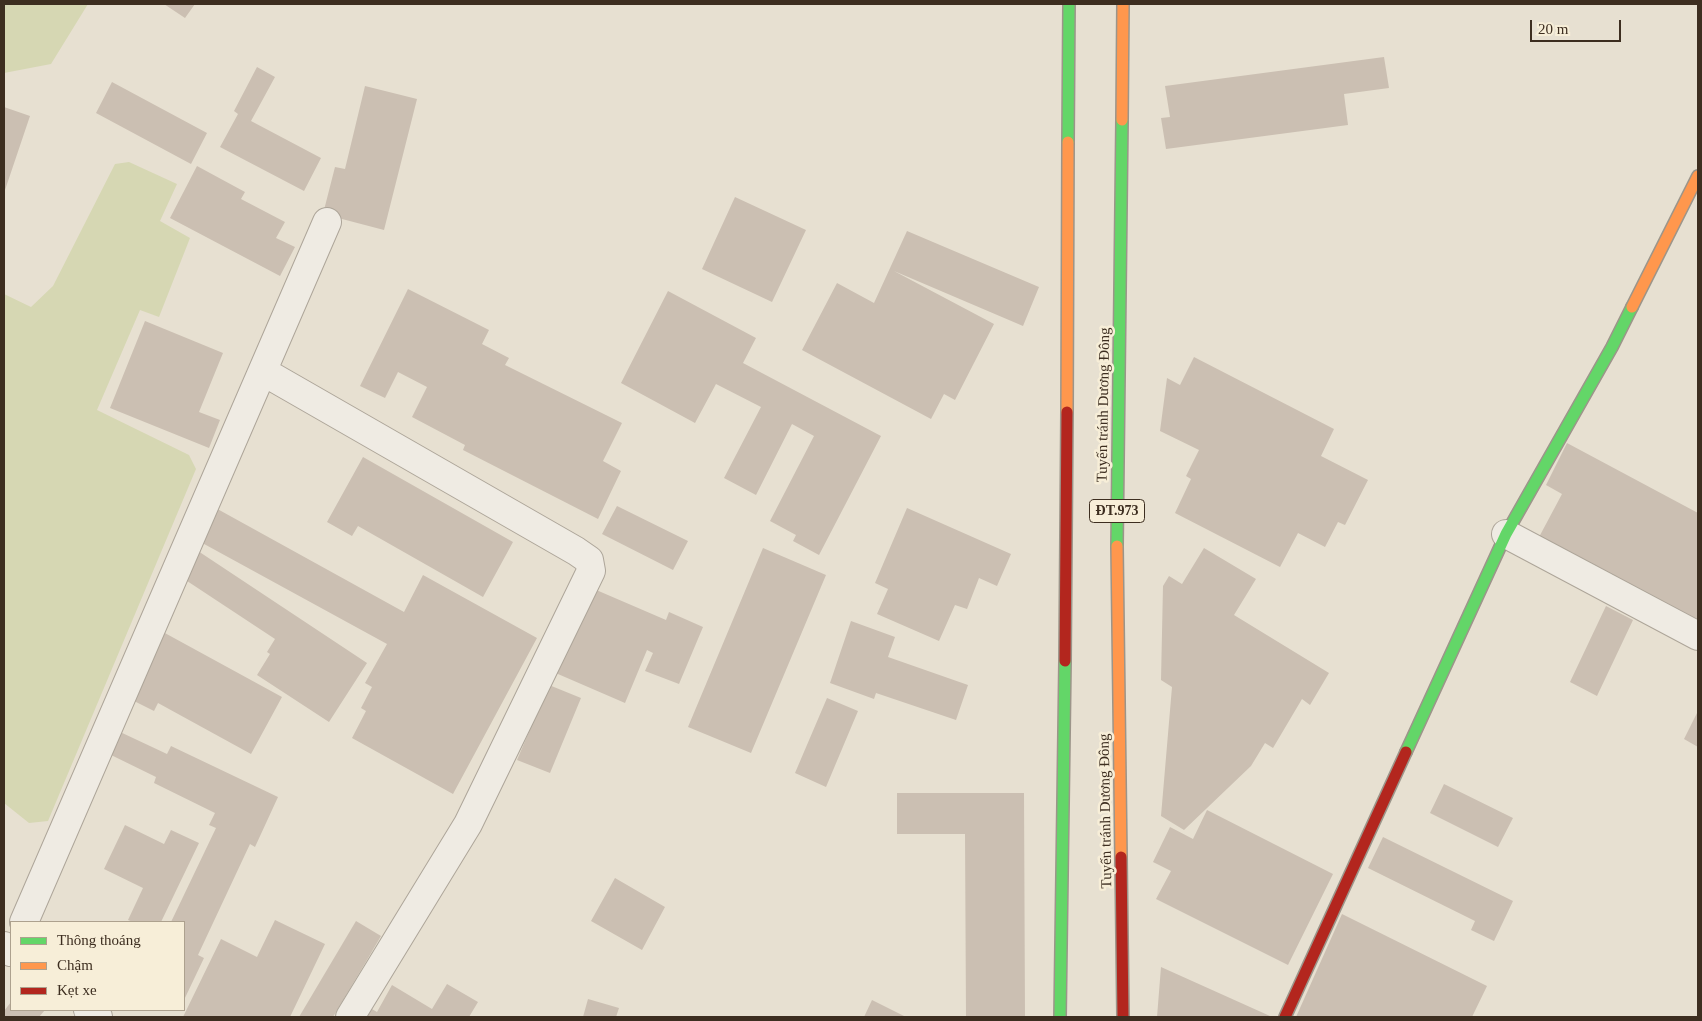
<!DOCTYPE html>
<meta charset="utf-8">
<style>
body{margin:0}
#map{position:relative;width:1702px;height:1021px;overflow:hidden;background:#e7e0d1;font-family:Georgia,serif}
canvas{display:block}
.frame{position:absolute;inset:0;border:5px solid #3d2e20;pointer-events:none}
.legend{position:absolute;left:10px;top:921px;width:175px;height:90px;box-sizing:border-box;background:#f7eed8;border:1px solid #ada18e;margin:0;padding:6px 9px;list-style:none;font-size:15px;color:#3d2e20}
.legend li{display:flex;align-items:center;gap:10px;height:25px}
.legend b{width:25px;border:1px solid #ada18e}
.scale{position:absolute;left:1530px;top:20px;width:91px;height:22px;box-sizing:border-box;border:2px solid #3d2e20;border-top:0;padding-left:6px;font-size:15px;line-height:18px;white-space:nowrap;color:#3d2e20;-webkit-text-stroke:4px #f7eed8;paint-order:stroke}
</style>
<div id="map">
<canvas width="1702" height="1021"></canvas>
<div class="frame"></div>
<ul class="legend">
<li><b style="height:6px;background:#63d668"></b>Thông thoáng</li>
<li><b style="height:6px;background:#ff974d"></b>Chậm</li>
<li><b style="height:6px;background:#b3261e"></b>Kẹt xe</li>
</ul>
<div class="scale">20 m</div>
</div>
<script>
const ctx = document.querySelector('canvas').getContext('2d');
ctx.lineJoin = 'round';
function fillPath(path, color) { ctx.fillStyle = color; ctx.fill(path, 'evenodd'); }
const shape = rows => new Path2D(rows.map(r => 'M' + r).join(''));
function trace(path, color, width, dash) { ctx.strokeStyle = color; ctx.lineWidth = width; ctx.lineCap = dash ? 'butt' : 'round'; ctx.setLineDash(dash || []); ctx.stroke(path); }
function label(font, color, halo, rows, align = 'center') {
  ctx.font = font + ' Georgia,serif'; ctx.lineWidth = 5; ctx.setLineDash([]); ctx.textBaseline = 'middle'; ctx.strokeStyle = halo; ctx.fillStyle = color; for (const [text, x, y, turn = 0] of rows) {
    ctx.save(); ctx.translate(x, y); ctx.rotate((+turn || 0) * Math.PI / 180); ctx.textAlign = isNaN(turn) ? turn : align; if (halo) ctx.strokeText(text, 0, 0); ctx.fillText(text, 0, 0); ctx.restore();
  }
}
fillPath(shape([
 [4,4,88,4,51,64,4,73],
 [129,162,177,184,160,221,190,238,159,317,140,310,97,410,189,455,196,469,48,821,29,823,4,803,4,294,31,307,53,286,115,164]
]), '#d6d7b3');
fillPath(shape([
 [164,4,195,4,185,18],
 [1384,57,1389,88,1344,94,1348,125,1166,149,1161,118,1170,117,1165,86],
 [257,67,275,77,251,121,321,158,304,191,220,147,238,114,234,111],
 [112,82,207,133,191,164,96,113],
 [365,86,417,99,384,230,323,214,335,167,345,169],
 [4,107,30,116,4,193],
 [197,166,245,192,241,199,285,222,276,238,295,247,280,276,170,218],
 [735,197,806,230,772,302,702,269],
 [907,231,1039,287,1023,326,894,271,994,324,955,400,944,394,931,419,802,350,837,283,874,303],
 [408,289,489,330,482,344,509,358,505,365,622,423,603,461,621,471,598,519,463,450,465,445,412,417,427,387,398,372,385,398,360,386],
 [668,291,756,338,743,363,881,436,819,555,793,541,796,535,770,521,814,436,792,424,756,495,724,478,761,407,716,384,695,423,621,383],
 [145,321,223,353,199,412,220,420,209,448,110,408],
 [1194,357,1334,429,1321,456,1368,480,1345,525,1338,522,1325,547,1298,533,1280,567,1175,513,1191,479,1186,476,1199,450,1160,431,1167,378,1180,385],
 [1567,443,1698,513,1698,623,1538,539,1562,494,1546,485],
 [363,457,513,542,483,597,358,526,352,536,327,522],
 [212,506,404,612,423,575,537,638,453,794,352,738,366,711,361,708,372,687,365,683,387,644,195,539],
 [617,506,688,541,673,570,602,534],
 [907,508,1011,554,997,586,979,578,967,609,955,605,939,641,877,614,888,589,875,583],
 [763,548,826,575,751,753,688,727],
 [1204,548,1256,579,1234,615,1329,673,1310,705,1302,699,1273,748,1265,743,1251,766,1184,830,1161,816,1172,687,1161,680,1163,586,1169,576,1182,584],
 [195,549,367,663,329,722,257,675,270,654,267,652,275,639,178,575],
 [587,586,666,620,669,612,703,627,679,684,645,671,653,653,647,650,625,703,551,671],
 [1606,606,1633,620,1597,696,1570,682],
 [851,621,895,637,888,657,968,685,956,720,876,693,874,699,830,683],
 [163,632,282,697,251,754,158,703,154,711,128,698],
 [549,685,581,698,550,773,517,760],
 [827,698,858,711,826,787,795,773],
 [1698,711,1698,747,1684,739],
 [118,731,167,754,171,746,278,797,255,847,250,844,198,955,204,958,184,1000,184,922,171,922,216,828,209,825,215,813,154,783,156,777,107,753],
 [1444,784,1513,818,1498,847,1430,813],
 [897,793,1024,793,1025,1017,966,1017,965,834,897,834],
 [1207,810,1333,874,1288,965,1156,899,1171,871,1153,862,1170,827,1193,839],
 [125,825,164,844,171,830,199,843,161,922,133,922,128,920,143,888,104,869],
 [1383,837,1513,901,1494,941,1471,930,1475,921,1368,868],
 [615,878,665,907,642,950,591,921],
 [1342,914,1487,986,1472,1017,1296,1017],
 [275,920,325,944,290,1017,183,1017,221,939,257,957],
 [356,921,381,936,364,965,333,1017,299,1017],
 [1161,967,1270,1016,1157,1017],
 [447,984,478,1002,469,1017,358,1017,365,1005,377,1012,392,985,432,1009],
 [588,999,619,1008,616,1017,583,1017],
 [872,1000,906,1017,864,1017],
 [11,1002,11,1010,45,1010,39,1017,4,1017,4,1011]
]), '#cbbfb2');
const street = shape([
 [264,372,576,551,589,560,591,571,468,824,350,1017],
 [1506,534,1698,636],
 [24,922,327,222],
 [4,946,11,952],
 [88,1010,98,1017]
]);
const fast = shape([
 [1068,142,1069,4],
 [1117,546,1122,120],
 [1406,752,1506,534,1612,347,1632,307],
 [1060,1017,1065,661]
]);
const slow = shape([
 [1122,120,1123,4],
 [1632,307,1698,176],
 [1067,412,1068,142],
 [1117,546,1121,857]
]);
const jam = shape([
 [1065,661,1067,412],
 [1121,857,1123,1017],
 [1285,1017,1406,752]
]);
trace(street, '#ada599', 30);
trace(fast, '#9c958a', 14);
trace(slow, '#9c958a', 14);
trace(jam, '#9c958a', 14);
trace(street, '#efebe3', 28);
trace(fast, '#63d668', 11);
trace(slow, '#ff974d', 11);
trace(jam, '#b3261e', 11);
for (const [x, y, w] of [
 [1117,511,55]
]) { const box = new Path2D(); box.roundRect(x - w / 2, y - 11.5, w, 23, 4); ctx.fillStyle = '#f7eed8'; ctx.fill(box); trace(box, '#3d2e20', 1); }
label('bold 14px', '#3d2e20', null, [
 ["ĐT.973",1117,511]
]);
label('15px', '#3d2e20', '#f7eed8', [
 ["Tuyến tránh Dương Đông",1104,405,-89],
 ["Tuyến tránh Dương Đông",1106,811,-91]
]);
</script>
